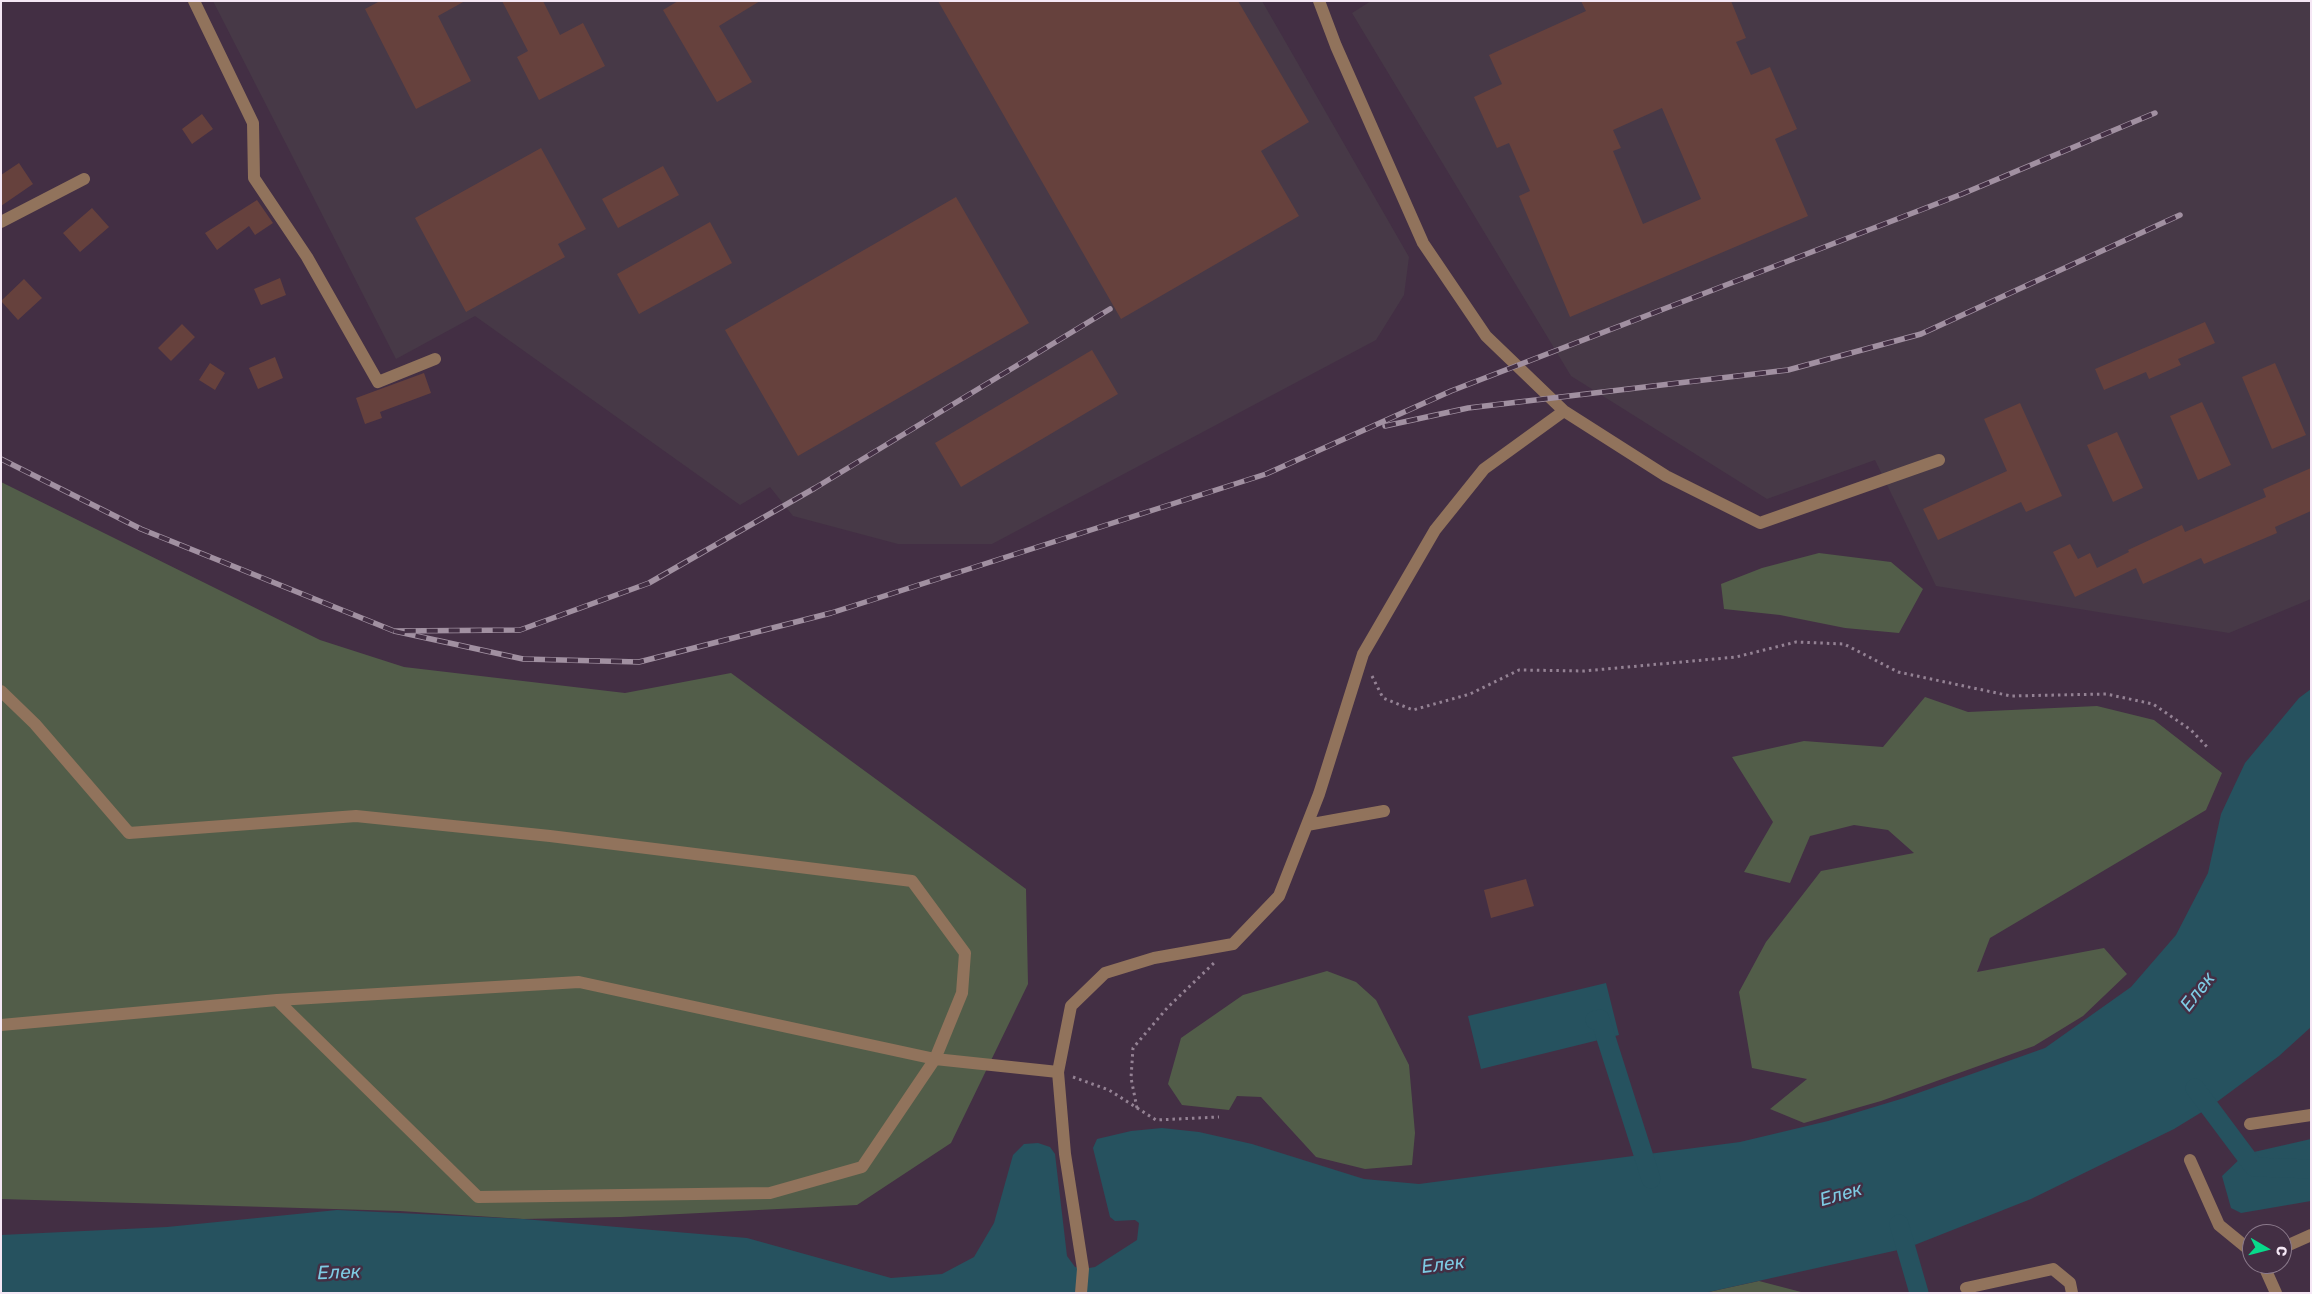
<!DOCTYPE html>
<meta charset="utf-8">
<style>
body{margin:0}
#map{position:relative;width:2312px;height:1294px;overflow:hidden;background:#432f44;font-family:Rubik,sans-serif}
canvas{display:block}
.frame{position:absolute;inset:0;border:2px solid #f5e7f5;pointer-events:none}
.north{position:absolute;left:2242px;top:1224px;width:50px;height:50px;box-sizing:border-box;background:#432f44;border:1px solid #8a798b;border-radius:50%;rotate:98deg;font-size:14px;font-weight:700;line-height:20px;text-align:center;color:#f5e7f5}
.north::after{content:'';display:block;margin:auto;width:18px;height:22px;background:#08d98b;clip-path:polygon(50% 0,100% 100%,50% 72%,0 100%)}
</style>
<div id="map">
<canvas width="2312" height="1294"></canvas>
<div class="frame"></div>
<div class="north">С</div>
</div>
<script>
const ctx = document.querySelector('canvas').getContext('2d');
ctx.lineJoin = 'round';
function fillPath(path, color) { ctx.fillStyle = color; ctx.fill(path, 'evenodd'); }
const shape = rows => new Path2D(rows.map(r => 'M' + r).join(''));
function trace(path, color, width, dash) { ctx.strokeStyle = color; ctx.lineWidth = width; ctx.lineCap = dash ? 'butt' : 'round'; ctx.setLineDash(dash || []); ctx.stroke(path); }
function label(font, color, halo, rows, align = 'center') {
  ctx.font = font + ' Rubik,sans-serif'; ctx.lineWidth = 5; ctx.setLineDash([]); ctx.textBaseline = 'middle'; ctx.strokeStyle = halo; ctx.fillStyle = color; for (const [text, x, y, turn = 0] of rows) {
    ctx.save(); ctx.translate(x, y); ctx.rotate((+turn || 0) * Math.PI / 180); ctx.textAlign = isNaN(turn) ? turn : align; if (halo) ctx.strokeText(text, 0, 0); ctx.fillText(text, 0, 0); ctx.restore();
  }
}
fillPath(shape([
 [213,1,1262,1,1409,257,1404,295,1376,340,992,544,898,544,793,516,770,487,740,505,475,316,396,359],
 [1371,1,2311,1,2311,599,2229,633,1936,586,1875,460,1767,499,1571,376,1352,13]
]), '#473947');
fillPath(shape([
 [1,482,320,640,404,667,625,693,731,673,1026,889,1028,984,951,1143,857,1205,621,1217,523,1219,400,1211,1,1199],
 [1819,553,1891,562,1923,589,1899,633,1845,628,1780,615,1724,609,1721,584,1762,568],
 [1925,697,1968,712,2097,706,2154,720,2222,773,2206,810,1990,938,1977,972,2104,948,2127,974,2083,1016,2034,1046,1881,1101,1804,1123,1770,1109,1807,1079,1752,1068,1739,992,1766,942,1821,871,1914,853,1888,830,1854,825,1810,836,1790,883,1744,872,1773,822,1732,757,1804,741,1883,747],
 [1327,971,1356,982,1376,1000,1409,1065,1415,1133,1412,1165,1365,1169,1316,1157,1261,1097,1237,1096,1229,1110,1182,1105,1168,1084,1181,1038,1243,995],
 [1759,1281,1805,1293,1704,1293]
]), '#525d49');
fillPath(shape([
 [2311,689,2311,1027,2279,1056,2210,1107,2174,1129,2031,1199,1907,1248,1704,1293,1,1293,1,1235,167,1227,337,1210,523,1219,747,1238,891,1278,942,1274,974,1257,994,1223,1013,1155,1024,1144,1038,1143,1050,1147,1055,1154,1067,1256,1075,1267,1083,1269,1095,1267,1137,1240,1139,1223,1135,1220,1115,1221,1110,1217,1093,1148,1097,1139,1131,1131,1162,1128,1199,1132,1252,1144,1364,1179,1419,1184,1740,1142,1828,1121,1904,1098,2045,1048,2131,987,2176,935,2208,873,2221,814,2245,763,2299,698],
 [1606,983,1619,1035,1481,1069,1468,1016],
 [2311,1139,2311,1201,2241,1213,2231,1208,2222,1176,2245,1154]
]), '#26525f');
trace(shape([
 [1595,1020,1600,1019,1651,1179],
 [2195,1088,2254,1167,2311,1169],
 [1899,1224,1919,1293]
]), '#26525f', 19);
fillPath(shape([
 [380,1,465,1,438,16,471,81,416,109,365,9],
 [502,1,543,1,560,35,583,23,605,66,539,100,517,57,528,51],
 [678,1,760,1,719,26,752,82,717,102,663,10],
 [938,1,1238,1,1309,122,1261,151,1299,216,1121,319],
 [1581,1,1731,1,1746,38,1736,42,1751,75,1770,67,1797,129,1775,139,1808,216,1570,317,1519,196,1530,191,1509,143,1497,148,1474,97,1502,84,1489,55,1586,11],
 [1662,108,1701,199,1643,224,1613,151,1621,148,1613,130],
 [202,114,213,129,192,144,182,129],
 [541,148,586,229,558,244,565,257,466,312,415,218],
 [19,163,33,184,1,206,1,175],
 [663,166,679,195,618,228,602,199],
 [956,197,1029,323,798,456,725,330],
 [257,200,273,223,255,235,249,226,217,250,205,233],
 [92,208,109,227,80,252,63,233],
 [710,222,732,263,639,314,617,274],
 [280,278,286,295,261,305,254,289],
 [24,279,42,298,18,320,1,301],
 [2205,322,2215,343,2178,359,2181,365,2149,379,2146,372,2104,390,2095,369],
 [182,324,195,337,171,361,158,348],
 [1092,350,1118,394,961,487,935,443],
 [275,357,283,378,258,389,249,368],
 [210,363,225,373,215,390,199,380],
 [2275,363,2306,435,2272,449,2242,377],
 [424,373,431,393,380,412,382,418,365,424,356,398],
 [2202,402,2231,465,2198,480,2170,416],
 [2020,403,2062,496,2026,512,2021,502,1938,540,1923,509,2007,471,1984,419],
 [2117,432,2143,488,2113,502,2087,445],
 [2311,468,2311,511,2275,527,2277,533,2204,564,2201,558,2143,584,2136,568,2075,597,2053,552,2070,544,2078,559,2090,553,2097,568,2129,552,2128,550,2182,525,2185,532,2266,497,2263,489],
 [1526,879,1534,906,1491,918,1484,890]
]), '#66413d');
trace(shape([
 [1372,676,1383,698,1413,710,1470,694,1519,670,1584,671,1736,657,1796,642,1844,644,1898,672,2011,696,2106,694,2153,704,2191,730,2209,749],
 [1073,1077,1109,1090,1156,1120,1219,1117],
 [1137,1108,1131,1078,1133,1048,1168,1007,1215,962]
]), '#948294', 3, [2.5, 4]);
trace(shape([
 [194,1,253,123,254,178,307,257,378,382,435,359],
 [1319,1,1336,46,1423,243,1486,336,1564,411,1666,476,1760,523,1939,460],
 [1,222,84,179],
 [1,691,35,724,129,833,356,816,550,836,912,881,965,953,962,993,935,1059,862,1167,770,1193,478,1197,277,1000],
 [1307,825,1384,811],
 [1,1025,277,1000,579,982,935,1059,1058,1072],
 [2250,1124,2311,1115],
 [2190,1160,2219,1225,2252,1252],
 [2282,1248,2311,1235],
 [2263,1264,2276,1293],
 [1966,1288,2053,1269,2070,1283,2072,1293],
 [1081,1293,1083,1269,1065,1154,1058,1072,1071,1006,1105,973,1154,958,1233,944,1279,896,1319,794,1363,654,1435,530,1484,469,1564,411]
]), '#91735c', 12);
const rail = shape([
 [1385,426,1468,408,1788,370,1921,334,2180,215],
 [1,459,141,529,394,631,520,630,649,583,815,488,1110,309],
 [394,631,523,659,639,662,831,613,1266,474,1451,391,1962,194,2155,113]
]);
trace(rail, '#a190a1', 5.5);
trace(rail, '#432f44', 4, [11]);
label('italic 19px', '#7ecbe3', '#432f44', [
 ["Елек",2198,992,-52],
 ["Елек",1841,1195,-16],
 ["Елек",1443,1265,-7],
 ["Елек",339,1273,-2]
]);
</script>
